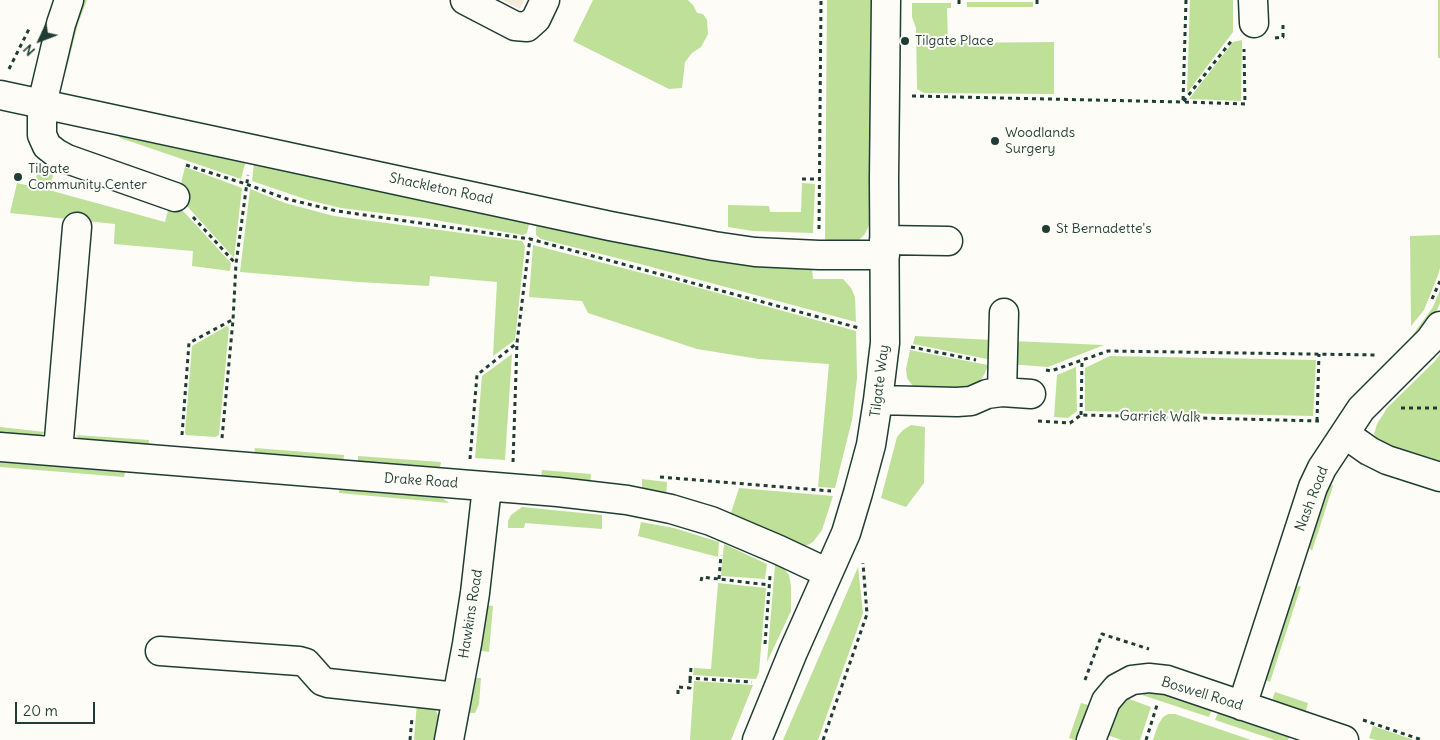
<!DOCTYPE html>
<style>
body{margin:0}
#map{position:relative;width:1440px;height:740px;overflow:hidden;background:#fdfcf7;font-family:Delius,sans-serif}
canvas{display:block}
.north{position:absolute;left:15px;top:15px;width:50px;height:50px;-webkit-text-stroke:4px #fdfcf7;paint-order:stroke;rotate:227deg;font-size:14px;font-weight:700;line-height:20px;text-align:center;color:#1f3d34}
.north::after{content:'';display:block;margin:auto;width:18px;height:22px;background:#1f3d34;clip-path:polygon(50% 0,100% 100%,50% 72%,0 100%)}
.scale{position:absolute;left:15px;top:702px;width:80px;height:22px;box-sizing:border-box;border:2px solid #1f3d34;border-top:0;padding-left:6px;font-size:15px;line-height:18px;white-space:nowrap;color:#1f3d34;-webkit-text-stroke:4px #fdfcf7;paint-order:stroke}
</style>
<div id="map">
<canvas width="1440" height="740"></canvas>
<div class="north">N</div>
<div class="scale">20 m</div>
</div>
<script>
const ctx = document.querySelector('canvas').getContext('2d');
ctx.lineJoin = 'round';
function fillPath(path, color) { ctx.fillStyle = color; ctx.fill(path, 'evenodd'); }
const shape = rows => new Path2D(rows.map(r => 'M' + r).join(''));
function trace(path, color, width, dash) { ctx.strokeStyle = color; ctx.lineWidth = width; ctx.lineCap = dash ? 'butt' : 'round'; ctx.setLineDash(dash || []); ctx.stroke(path); }
function label(font, color, halo, rows, align = 'center') {
  ctx.font = font + ' Delius,sans-serif'; ctx.lineWidth = 4; ctx.setLineDash([]); ctx.textBaseline = 'middle'; ctx.strokeStyle = halo; ctx.fillStyle = color; for (const [text, x, y, turn = 0] of rows) {
    ctx.save(); ctx.translate(x, y); ctx.rotate((+turn || 0) * Math.PI / 180); ctx.textAlign = isNaN(turn) ? turn : align; if (halo) ctx.strokeText(text, 0, 0); ctx.fillText(text, 0, 0); ctx.restore();
  }
}
fillPath(shape([
 [502,0,524,0,520,9]
]), '#f5eada');
fillPath(shape([
 [82,0,87,0,78,24,66,71,61,70],
 [593,0,688,0,693,5,697,13,703,14,707,20,708,34,701,47,692,53,685,62,682,88,669,89,573,41],
 [827,0,872,0,871,221,865,234,857,242,832,245,825,239],
 [1190,0,1233,0,1233,32,1187,93],
 [1438,0,1440,0,1440,58,1438,58],
 [967,2,1033,2,1033,7,967,7],
 [912,3,951,3,951,8,947,8,948,43,1054,42,1054,94,924,93,917,89,916,28,912,17],
 [1242,40,1241,101,1189,99,1233,42],
 [118,133,246,160,241,179,120,138],
 [254,163,525,220,529,224,527,233,523,235,423,218,341,208,308,200,252,181],
 [185,167,242,188,234,258,178,196],
 [38,170,53,175,49,190,165,222,171,199,173,200,231,263,230,271,192,266,193,251,114,244,115,224,10,213,17,183,34,187],
 [802,183,815,184,813,233,753,231,728,227,728,205,769,206,770,212,801,212],
 [250,189,285,203,334,216,522,241,525,246,515,340,493,356,497,282,430,276,429,286,359,282,240,272],
 [540,223,812,267,813,279,843,279,851,288,855,297,856,322,629,261,541,239,536,235,536,227],
 [1440,235,1440,268,1438,275,1424,310,1411,326,1410,236],
 [533,245,685,284,856,331,857,378,852,420,835,488,818,487,829,364,759,359,697,349,588,313,582,301,529,297],
 [1440,290,1440,303,1437,310,1421,333,1404,347,1433,307],
 [227,326,229,328,219,435,215,437,186,435,185,433,192,346],
 [915,336,992,340,992,360,913,344],
 [1012,341,1104,345,1048,367,1009,364],
 [910,350,988,365,985,373,980,381,971,387,957,390,921,390,912,385,907,378,906,369],
 [512,354,505,460,475,458,482,376],
 [1440,354,1440,466,1378,442,1374,434,1377,424,1387,408,1435,361],
 [1110,356,1316,360,1313,416,1085,411,1085,368],
 [1076,367,1077,411,1068,418,1054,417,1057,375],
 [911,425,925,427,924,483,906,507,881,498,897,437,903,430],
 [0,427,45,432,39,437,0,439],
 [76,435,149,440,148,451,87,446],
 [255,448,344,455,343,468,253,460],
 [358,456,441,462,439,474,358,469],
 [0,462,125,472,124,477,0,467],
 [542,470,591,474,590,487,541,480],
 [642,479,667,482,666,499,642,494],
 [1327,480,1333,486,1312,551,1307,544],
 [339,488,439,496,449,503,339,493],
 [739,488,833,496,822,530,813,542,808,545,801,545,730,516],
 [522,507,602,515,602,529,525,523,524,528,508,528,508,521,511,515],
 [641,522,674,528,719,542,718,557,638,536],
 [724,544,767,564,765,579,721,576],
 [775,565,784,569,789,575,791,586,791,611,767,662],
 [858,567,863,613,818,740,783,740],
 [718,583,766,588,759,672,756,679,693,675,694,668,711,669],
 [1301,586,1270,682,1262,678,1293,587],
 [485,605,493,606,489,652,478,650],
 [472,678,481,678,479,704,475,713,465,713],
 [694,681,753,685,731,740,690,740],
 [1166,690,1213,706,1209,717,1142,695,1147,693,1164,694],
 [1275,692,1308,703,1305,714,1271,703],
 [1129,699,1151,707,1140,740,1122,740,1107,735,1114,716,1120,705],
 [417,703,427,704,435,709,440,719,438,740,414,740],
 [1081,703,1092,706,1078,740,1075,740,1069,738],
 [1220,708,1288,731,1290,736,1288,740,1275,740,1215,720],
 [1168,714,1175,714,1251,740,1153,740,1158,725,1163,717],
 [1373,726,1414,740,1376,740,1369,738]
]), '#bee099');
const minor = shape([
 [69,0,61,24,42,104,42,135,47,146,56,153,67,159,175,197],
 [465,0,515,26,527,27,536,19,545,0],
 [1253,0,1254,23],
 [0,95,610,226,714,246,755,252,819,255,885,255],
 [884,240,948,241],
 [1002,392,1004,313],
 [878,400,957,402,971,401,987,394,1002,392,1031,394],
 [1345,434,1369,451,1387,460,1440,477],
 [0,447,558,492,627,500,671,509,711,521,779,550,828,573],
 [58,451,77,227],
 [160,651,299,661,306,663,322,681,328,683,457,697],
 [1242,706,1313,487,1322,468,1361,409,1430,340,1440,326],
 [449,740,467,644,475,593,487,487],
 [757,740,793,652,846,533,858,493,871,445,878,400,885,343,884,179,886,0],
 [1091,740,1106,701,1117,688,1132,680,1149,678,1167,680,1344,740]
]);
trace(minor, '#1f3d34', 31);
trace(shape([
 [959,0,959,7],
 [1037,0,1037,7],
 [1186,0,1183,102,1245,104,1244,49],
 [1275,38,1283,37,1283,24],
 [9,69,30,27],
 [912,96,1183,102,1233,39],
 [186,165,246,184,287,199,337,211,530,239,859,328],
 [802,179,820,179],
 [193,217,236,264],
 [819,229,821,0],
 [1432,299,1440,281],
 [911,347,976,360],
 [1046,370,1051,371,1108,351,1376,355],
 [1401,408,1440,408],
 [1081,415,1082,360],
 [1038,421,1070,423,1081,415,1319,421],
 [1317,421,1319,354],
 [182,435,189,343,232,320],
 [222,438,233,320,236,264,248,175],
 [470,459,477,375,517,343,530,238],
 [513,462,517,343],
 [660,477,831,491],
 [719,579,721,555],
 [701,581,702,577,769,585],
 [765,644,770,576],
 [691,668,690,678,752,682],
 [1085,680,1102,634,1149,649],
 [678,694,678,687,690,688,690,678],
 [1363,720,1422,740],
 [410,740,412,718],
 [823,740,867,614,863,563],
 [1146,740,1157,705]
]), '#1f3d34', 3, [4, 4]);
trace(minor, '#fdfcf7', 28);
for (const [x, y, r, color] of [
 [905,41,5,"#1f3d34"],
 [995,141,5,"#1f3d34"],
 [18,177,5,"#1f3d34"],
 [1046,229,5,"#1f3d34"]
]) { const dot = new Path2D(); dot.arc(x, y, r, 0, 2 * Math.PI); ctx.fillStyle = color; ctx.fill(dot); trace(dot, '#fdfcf7', 2); }
label('14px', '#1f3d34', '#fdfcf7', [
 ["Tilgate Place",915,41],
 ["Woodlands",1005,133],
 ["Surgery",1005,149],
 ["Tilgate",28,169],
 ["Community Center",28,185],
 ["St Bernadette's",1056,229]
], 'left');
label('14px', '#1f3d34', '#fdfcf7', [
 ["Shackleton Road",441,189,12],
 ["Tilgate Way",880,381,-83],
 ["Garrick Walk",1160,417,1],
 ["Drake Road",421,481,4],
 ["Nash Road",1312,499,-69],
 ["Hawkins Road",471,614,-81],
 ["Boswell Road",1202,694,17]
]);
</script>
